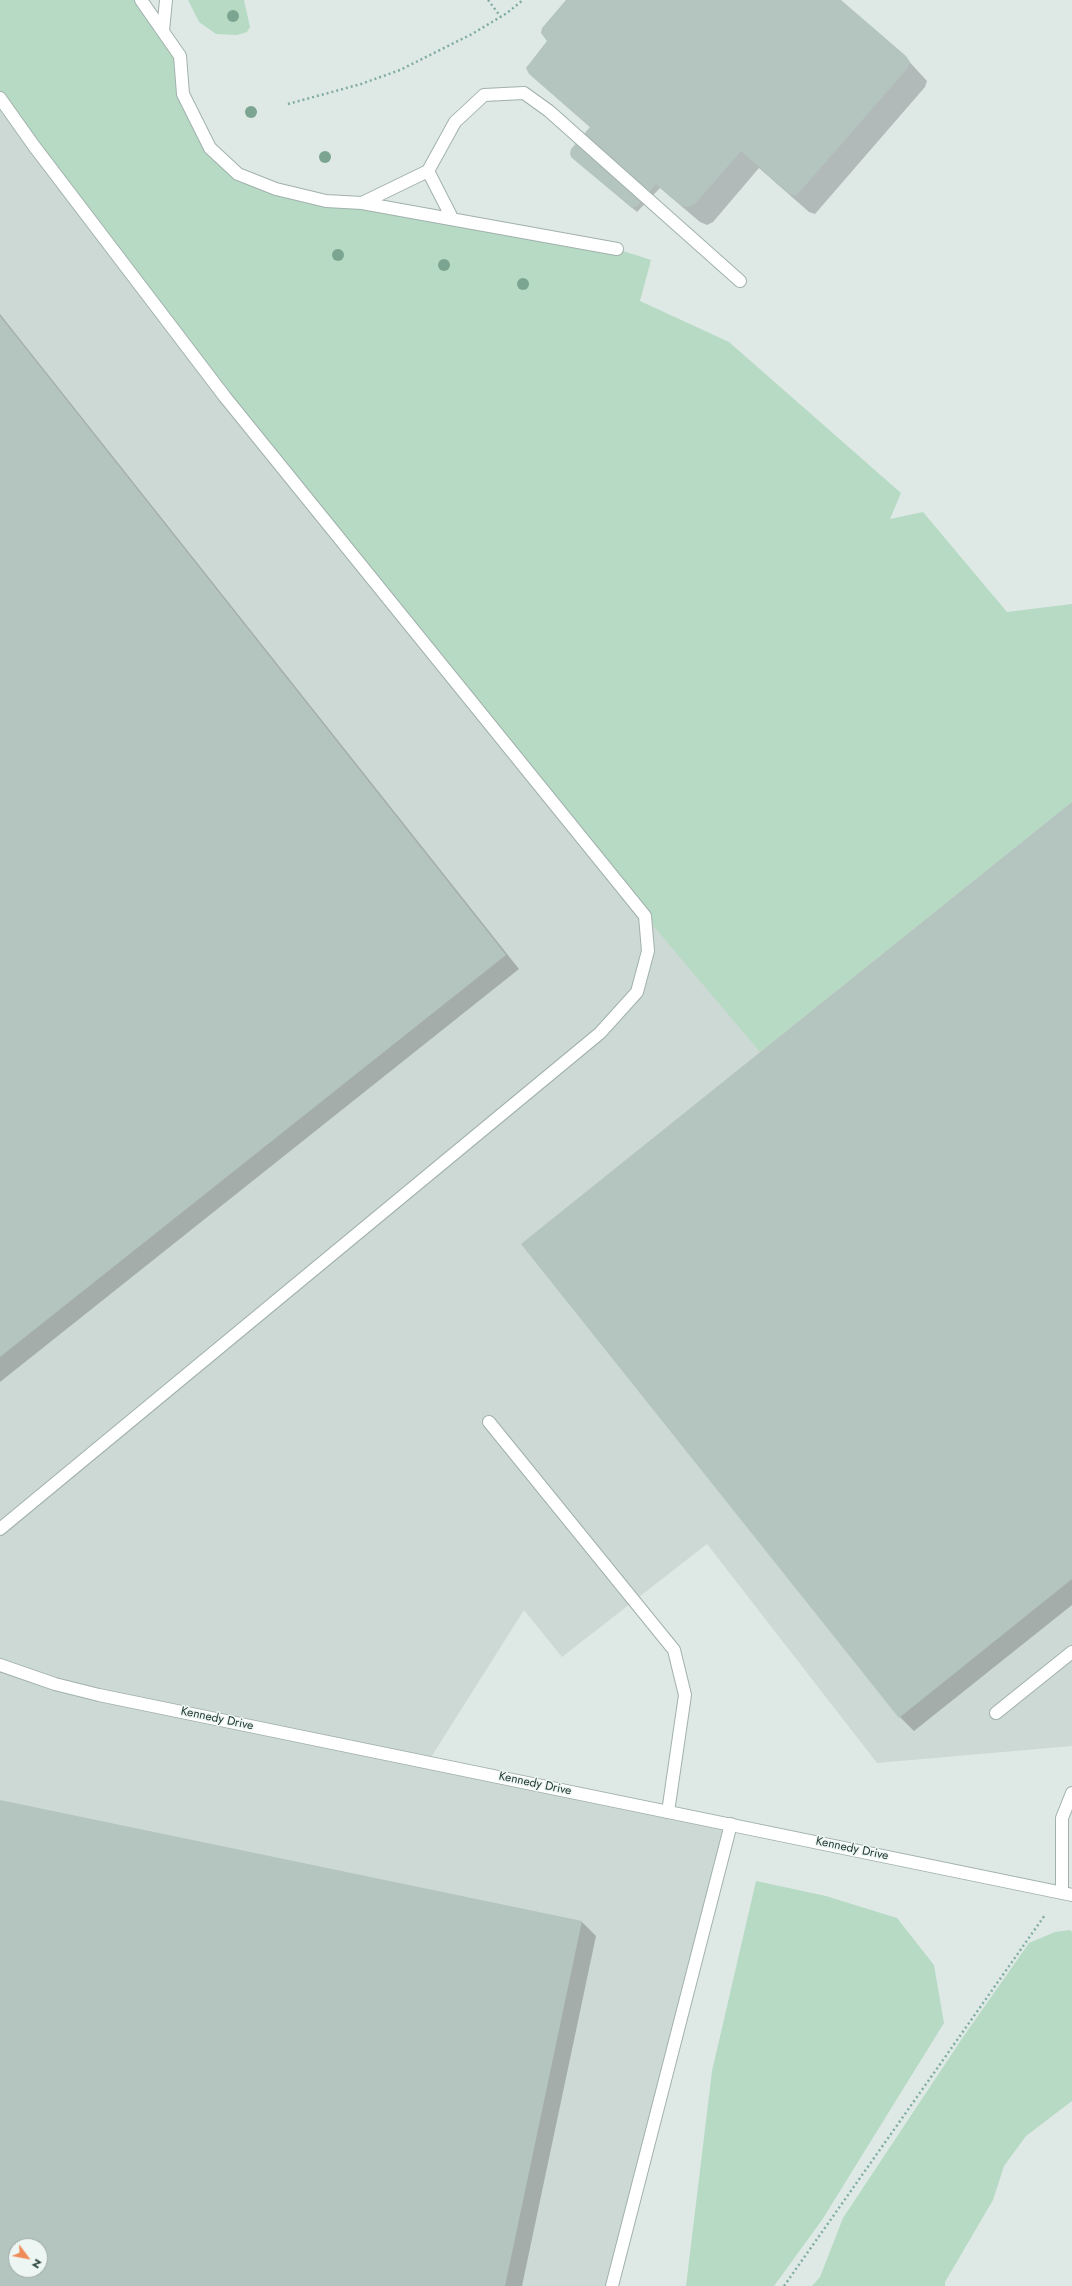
<!DOCTYPE html>
<style>
body{margin:0}
#map{position:relative;width:1072px;height:2286px;overflow:hidden;background:#dee9e6;font-family:Jost,sans-serif}
canvas{display:block}
.north{position:absolute;left:8px;top:2238px;width:40px;height:40px;box-sizing:border-box;background:#eef6f3;border:1px solid #9caaa7;border-radius:50%;rotate:122deg;font-size:11px;font-weight:700;line-height:16px;text-align:center;color:#203934}
.north::after{content:'';display:block;margin:auto;width:14px;height:18px;background:#ee8b58;clip-path:polygon(50% 0,100% 100%,50% 72%,0 100%)}
</style>
<div id="map">
<canvas width="1072" height="2286"></canvas>
<div class="north">N</div>
</div>
<script>
const ctx = document.querySelector('canvas').getContext('2d');
ctx.lineJoin = 'round';
function fillPath(path, color) { ctx.fillStyle = color; ctx.fill(path, 'evenodd'); }
const shape = rows => new Path2D(rows.map(r => 'M' + r).join(''));
function trace(path, color, width, dash) { ctx.strokeStyle = color; ctx.lineWidth = width; ctx.lineCap = dash ? 'butt' : 'round'; ctx.setLineDash(dash || []); ctx.stroke(path); }
function label(font, color, halo, rows, align = 'center') {
  ctx.font = font + ' Jost,sans-serif'; ctx.lineWidth = 3; ctx.setLineDash([]); ctx.textBaseline = 'middle'; ctx.strokeStyle = halo; ctx.fillStyle = color; for (const [text, x, y, turn = 0] of rows) {
    ctx.save(); ctx.translate(x, y); ctx.rotate((+turn || 0) * Math.PI / 180); ctx.textAlign = isNaN(turn) ? turn : align; if (halo) ctx.strokeText(text, 0, 0); ctx.fillText(text, 0, 0); ctx.restore();
  }
}
fillPath(shape([
 [0,77,1072,796,1072,1746,877,1763,707,1544,562,1657,524,1610,428,1762,731,1824,612,2286,0,2286],
 [16,2246,40,2246,40,2270,16,2270]
]), '#cdd9d5');
fillPath(shape([
 [0,0,141,0,180,56,183,94,210,148,238,174,276,189,617,249,651,260,640,301,729,342,901,493,890,519,923,512,1007,612,1072,604,1072,802,760,1052,645,916,225,397,0,101],
 [188,0,244,0,250,27,247,32,237,35,216,34,199,22],
 [756,1881,826,1896,897,1918,934,1965,944,2023,822,2220,774,2286,686,2286,712,2071],
 [1070,1930,1072,1932,1072,2101,1026,2136,1004,2166,993,2200,945,2282,945,2286,812,2286,820,2277,843,2218,961,2040,1029,1943,1055,1932]
]), '#b7dac4');
fillPath(shape([
 [568,0,839,0,905,57,927,81,925,87,815,214,809,212,759,168,713,222,707,225,700,222,660,188,637,212,578,162,591,128,530,74],
 [0,314,519,969,0,1382],
 [1072,803,1072,1605,914,1731,900,1717,522,1244],
 [0,1801,582,1922,596,1936,522,2286,0,2286],
 [16,2246,40,2246,40,2270,16,2270]
]), '#0003');
fillPath(shape([
 [566,0,841,0,906,56,910,62,907,69,796,196,790,194,741,151,695,204,688,207,681,205,656,184,637,206,632,208,572,158,570,154,571,149,590,127,529,74,526,68,547,41,541,33,542,28],
 [0,316,506,955,0,1357],
 [1072,802,1072,1579,899,1718,521,1244],
 [0,1800,582,1921,505,2286,0,2286],
 [16,2246,40,2246,40,2270,16,2270]
]), '#b4c4bf');
const service = shape([
 [141,0,180,56,183,94,210,148,238,174,276,189,326,201,362,203,617,249],
 [163,31,166,0],
 [0,98,34,146,225,397,645,916,648,951,637,992,600,1033,0,1529],
 [428,171,452,218],
 [362,203,428,171,455,122,484,95,524,93,549,111,740,281],
 [489,1422,674,1650,685,1695,668,1812],
 [996,1713,1072,1652],
 [1062,1892,1062,1818,1072,1793],
 [612,2286,731,1824]
]);
const tertiary = shape([
 [0,1665,55,1684,99,1695,1072,1895]
]);
trace(service, '#a1b1ad', 14);
trace(tertiary, '#a1b1ad', 14);
trace(shape([
 [488,0,501,17],
 [288,104,361,84,400,70,472,34,507,13,523,0],
 [784,2286,1045,1915]
]), '#80aca3', 2.5, [2, 3]);
trace(service, '#fff', 12);
trace(tertiary, '#fff', 12);
ctx.fillStyle = '#7ca591';
for (const [x, y] of [
 [233,16],
 [251,112],
 [325,157],
 [338,255],
 [444,265],
 [523,284]
]) { ctx.beginPath(); ctx.arc(x, y, 6, 0, 2 * Math.PI); ctx.fill(); }
label('12px', '#203934', '#eef6f3', [
 ["Kennedy Drive",217,1719,12],
 ["Kennedy Drive",535,1784,12],
 ["Kennedy Drive",852,1849,12]
]);
</script>
